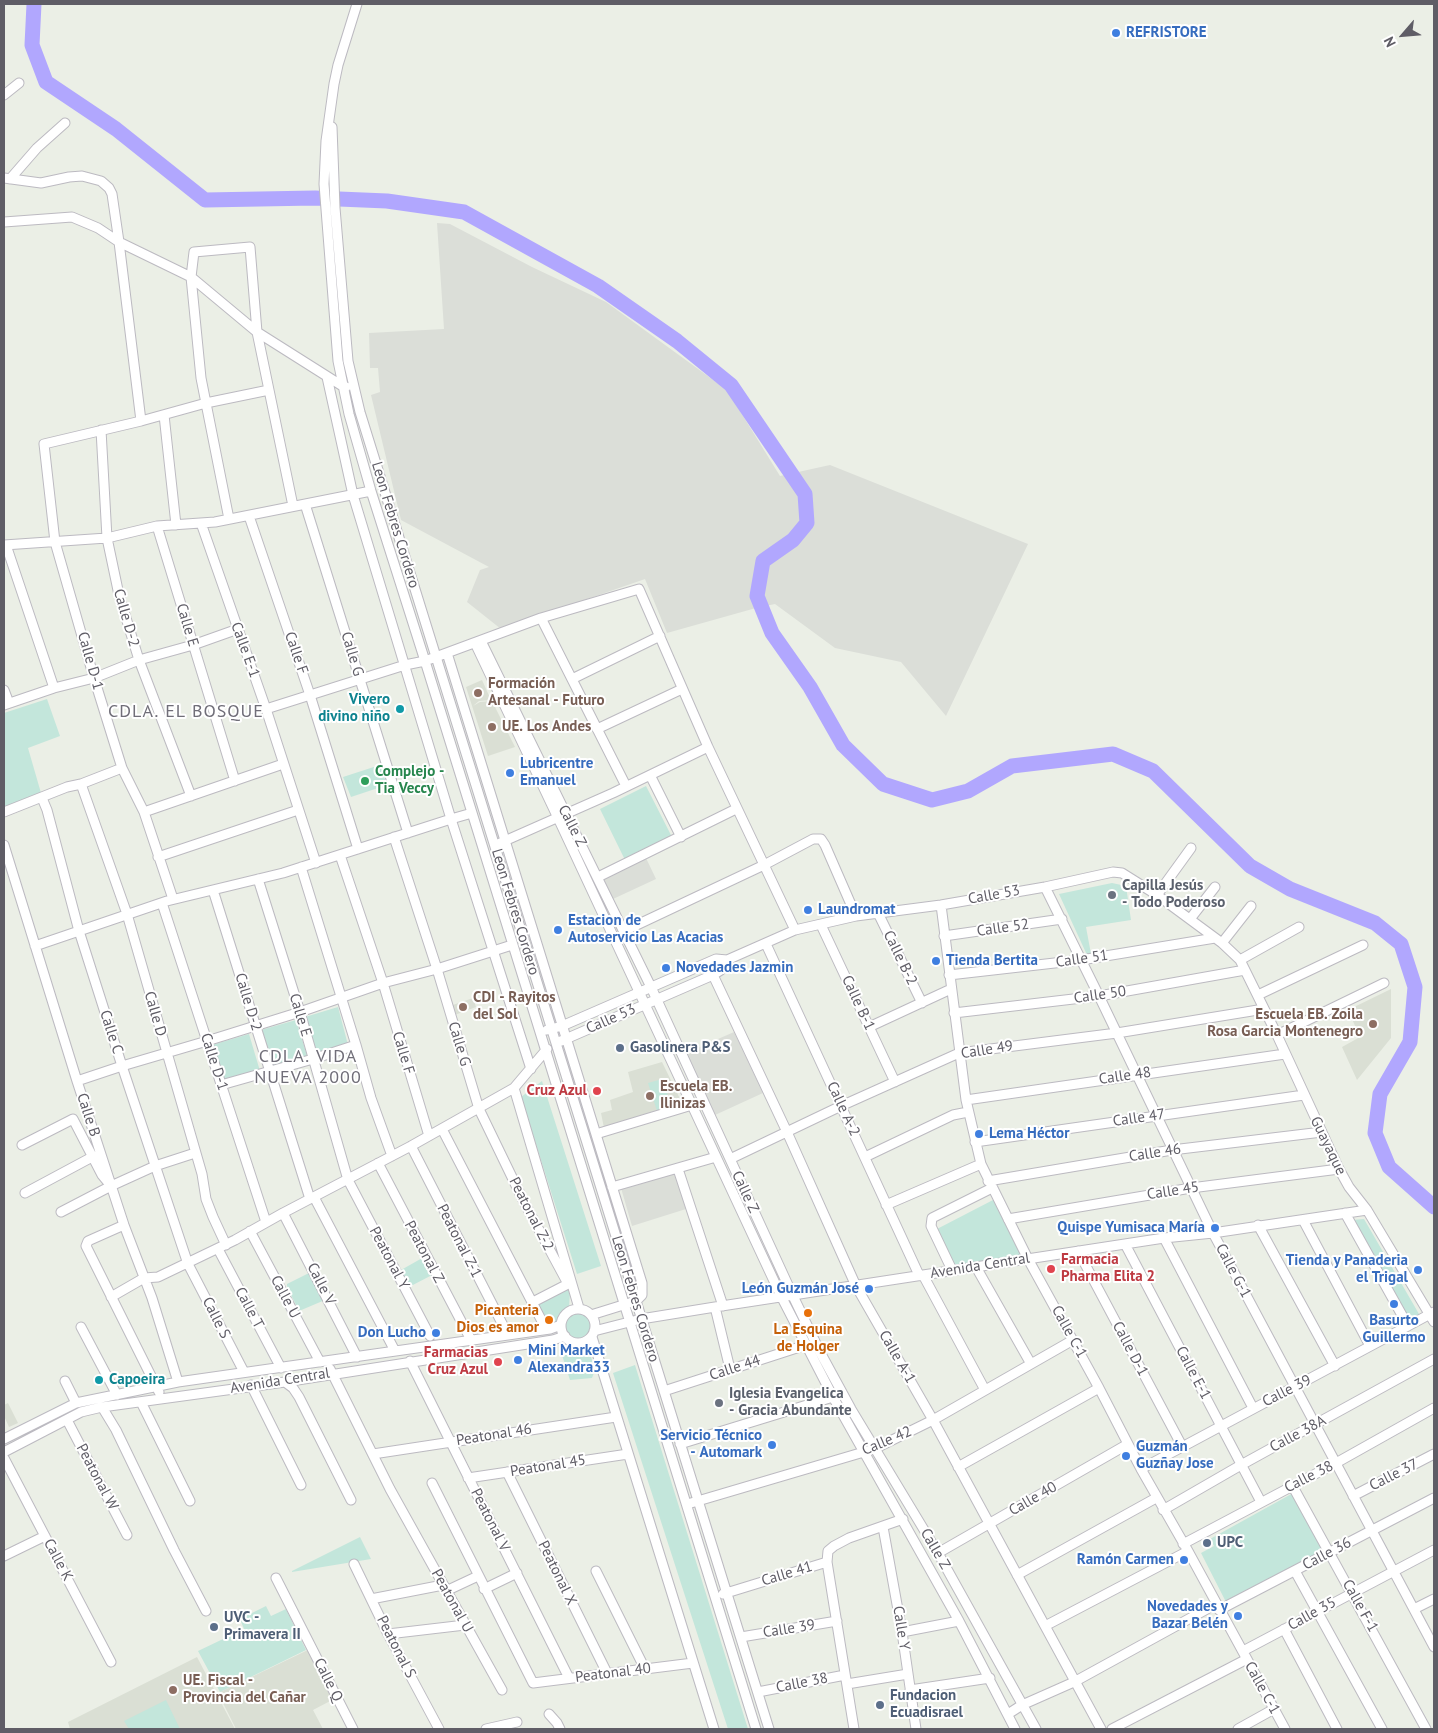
<!DOCTYPE html>
<meta charset="utf-8">
<style>
body{margin:0}
#map{position:relative;width:1438px;height:1733px;overflow:hidden;background:#ebefe6;font-family:"PT Sans",sans-serif}
canvas{display:block}
.frame{position:absolute;inset:0;border:5px solid #5f5d66;pointer-events:none}
.north{position:absolute;left:1378px;top:10px;width:50px;height:50px;-webkit-text-stroke:4px #fff;paint-order:stroke;rotate:243deg;font-size:14px;font-weight:700;line-height:20px;text-align:center;color:#5f5d66}
.north::after{content:'';display:block;margin:auto;width:18px;height:22px;background:#5f5d66;clip-path:polygon(50% 0,100% 100%,50% 72%,0 100%)}
</style>
<div id="map">
<canvas width="1438" height="1733"></canvas>
<div class="frame"></div>
<div class="north">N</div>
</div>
<script>
const ctx = document.querySelector('canvas').getContext('2d');
ctx.lineJoin = 'round';
function fillPath(path, color) { ctx.fillStyle = color; ctx.fill(path, 'evenodd'); }
const shape = rows => new Path2D(rows.map(r => 'M' + r).join(''));
function trace(path, color, width, dash) { ctx.strokeStyle = color; ctx.lineWidth = width; ctx.lineCap = dash ? 'butt' : 'round'; ctx.setLineDash(dash || []); ctx.stroke(path); }
function label(font, color, halo, rows, align = 'center') {
  ctx.font = font + ' "PT Sans",sans-serif'; ctx.lineWidth = 4; ctx.setLineDash([]); ctx.textBaseline = 'middle'; ctx.strokeStyle = halo; ctx.fillStyle = color; for (const [text, x, y, turn = 0] of rows) {
    ctx.save(); ctx.translate(x, y); ctx.rotate((+turn || 0) * Math.PI / 180); ctx.textAlign = isNaN(turn) ? turn : align; if (halo) ctx.strokeText(text, 0, 0); ctx.fillText(text, 0, 0); ctx.restore();
  }
}
fillPath(shape([
 [437,223,450,224,532,267,606,302,727,390,780,476,830,465,1028,544,946,716,901,662,835,648,775,604,756,608,667,633,645,579,501,629,467,602,480,570,489,567,401,520,371,395,380,392,378,368,370,368,369,333,444,329],
 [646,858,656,879,613,899,603,878],
 [734,1032,763,1093,715,1115,686,1053],
 [675,1174,686,1209,632,1226,621,1188]
]), '#dbded8');
fillPath(shape([
 [482,680,491,700,479,701,473,706,480,702,492,701,515,747,488,756,466,687],
 [1391,989,1391,1038,1357,1080,1342,1047,1360,1037,1348,1010],
 [473,998,476,1007,452,1016,450,1006],
 [662,1062,683,1105,604,1128,601,1113,612,1110,610,1100,633,1092,628,1072],
 [8,1403,18,1423,9,1427,4,1416,4,1405],
 [310,1649,334,1699,313,1710,323,1729,236,1729,218,1693],
 [197,1657,235,1729,70,1729,68,1722]
]), '#dadfd4');
fillPath(shape([
 [47,699,60,736,28,748,41,793,4,807,4,713],
 [380,765,387,785,351,797,343,777],
 [646,786,673,839,626,862,600,809],
 [1112,883,1126,886,1131,920,1086,927,1091,954,1087,955,1059,894],
 [338,1007,348,1045,317,1055,305,1017],
 [296,1020,308,1058,273,1067,261,1030],
 [249,1034,260,1071,223,1082,212,1045],
 [662,1079,672,1107,657,1111,648,1083],
 [542,1081,601,1266,577,1274,521,1097],
 [993,1200,995,1201,1021,1254,1018,1256,952,1266,937,1229],
 [1364,1219,1419,1314,1408,1321,1352,1220],
 [424,1257,434,1274,409,1287,400,1272,401,1270],
 [311,1272,325,1300,299,1311,287,1287,287,1284],
 [568,1287,570,1292,569,1308,564,1312,559,1321,546,1326,536,1303],
 '563 1326a15 15 0 1 1 30 0a15 15 0 1 1-30 0Z',
 [560,1349,582,1349,587,1353,591,1357,595,1370,592,1378,570,1380],
 [635,1365,748,1729,728,1729,613,1373],
 [1295,1492,1326,1551,1226,1602,1201,1553,1214,1546,1210,1539],
 [360,1537,371,1559,292,1572,292,1571],
 [266,1606,271,1616,286,1609,306,1650,220,1692,198,1651,244,1629,240,1619],
 [166,1700,180,1729,129,1729,124,1721]
]), '#c3e6db');
trace(shape([
 [34,4,32,45,46,82,116,129,205,200,315,198,387,201,464,212,598,286,677,341,731,385,805,494,807,523,793,540,763,561,757,596,772,633,810,687,843,745,883,784,932,800,968,791,1012,766,1113,754,1153,771,1250,866,1290,889,1375,923,1401,944,1415,987,1410,1042,1380,1094,1375,1133,1389,1167,1434,1207]
]), '#b1a7fe', 15);
const minor = shape([
 [357,4,338,65,334,84,326,141,324,184,338,361,349,414,371,491,425,661,756,1729],
 [4,95,19,83],
 [332,127,335,208,348,361,360,412,769,1729],
 [4,178,41,183,69,177,82,176,101,181,109,188,112,194,119,242,141,421],
 [10,179,37,148,65,123],
 [4,222,72,217,98,228,119,242,191,277,257,332,344,387,346,387],
 [327,377,353,495,451,819,531,1069],
 [164,415,176,525],
 [101,430,107,538,119,595,139,660,191,796],
 [305,504,408,833],
 [249,516,310,695,358,849],
 [229,519,201,378,191,277,194,252,250,247,257,332,293,506],
 [201,523,266,709,316,863],
 [157,526,235,781],
 [4,545,107,538,157,526,215,522,371,491],
 [6,545,54,688],
 [541,618,626,786],
 [481,641,651,987,793,1296,820,1352,851,1409,938,1553,1036,1729],
 [475,643,558,818,781,1296,833,1397,959,1621,1015,1729],
 [447,653,642,1283,642,1295,636,1301,591,1315],
 [572,679,660,636],
 [4,690,9,703],
 [4,705,54,688,94,678,139,660,193,645,238,629],
 [266,709,405,665,425,661,541,618,639,589,708,747,795,930],
 [597,729,682,689],
 [650,775,681,837],
 [81,784,127,914,202,1174,206,1199,213,1217,226,1245],
 [42,798,47,810,79,931,122,1066,188,1264,244,1372],
 [4,812,67,787,81,784,122,768],
 [144,812,283,764],
 [394,837,437,969,479,1109,524,1202,567,1282,566,1285,533,1302],
 [500,843,613,793,708,747],
 [4,845,77,1081,124,1225,152,1298,178,1382],
 [340,855,383,983,429,1136],
 [158,857,298,810],
 [301,867,356,1045,371,1098,392,1156],
 [598,877,736,809],
 [258,879,300,1012,348,1180,430,1336],
 [1045,887,1099,996,1213,1233,1434,1647],
 [213,890,310,1199],
 [1157,895,1191,848],
 [173,899,144,812,122,768,94,678,55,542,44,444,141,421,206,403,269,390],
 [162,903,266,1222],
 [941,905,966,1100,981,1164,1028,1259,1099,1388,1141,1469,1188,1551,1285,1729],
 [878,913,922,1003],
 [1190,919,1215,887],
 [821,925,895,1082],
 [624,931,764,865,813,839,821,839,825,845,856,916],
 [944,936,1062,919],
 [1222,943,1251,906],
 [766,944,919,1275],
 [35,946,167,901,283,873,451,819,472,813],
 [1240,960,1299,927],
 [713,975,787,1132,856,1286,933,1420,1101,1729],
 [949,975,1081,960,1215,938],
 [1258,995,1363,945],
 [954,1013,1099,996,1245,970],
 [869,1027,951,989],
 [547,1030,562,1026,716,959,727,960,795,930,856,916,941,905,1045,887,1113,872,1122,873,1157,895,1222,943,1240,960,1277,1035,1339,1169,1349,1187,1367,1210,1434,1322],
 [1277,1035,1384,983],
 [561,1041,713,975,721,970,727,960],
 [547,1049,514,1088,579,1308],
 [77,1081,122,1066,207,1041,300,1012,383,983,437,969,512,945],
 [221,1085,313,1059,356,1045],
 [966,1100,1285,1054],
 [442,1129,546,1329],
 [596,1134,692,1105],
 [975,1142,1304,1095],
 [22,1145,73,1119,102,1175,111,1186,155,1166,195,1153],
 [411,1146,508,1335],
 [865,1157,953,1115,968,1112],
 [730,1159,841,1106,959,1053,1117,1033,1264,1009],
 [378,1163,471,1340],
 [678,1169,723,1306],
 [988,1181,1172,1150,1322,1132],
 [612,1187,716,1157],
 [25,1193,94,1156],
 [314,1197,395,1351],
 [886,1205,981,1164],
 [61,1212,111,1186],
 [283,1213,357,1357],
 [1345,1213,1408,1326],
 [1008,1219,1191,1188,1339,1169],
 [1303,1220,1370,1346],
 [124,1225,88,1241,86,1246,159,1392],
 [1258,1225,1335,1366],
 [250,1231,320,1362],
 [1164,1238,1253,1408],
 [1125,1244,1261,1502],
 [218,1249,281,1368],
 [1078,1251,1182,1446],
 [976,1267,1031,1364],
 [952,1270,931,1226,932,1218,992,1188],
 [923,1275,985,1390],
 [111,1297,144,1278,158,1277,235,1240,283,1213,411,1146,514,1088],
 [715,1307,730,1369],
 '561 1326a17 17 0 1 1 34 0a17 17 0 1 1-34 0Z',
 [81,1327,117,1395],
 [594,1331,641,1319,715,1307,1164,1238,1213,1233,1367,1210],
 [592,1337,714,1729],
 [410,1361,569,1678],
 [330,1369,390,1489,502,1690],
 [65,1381,76,1403],
 [285,1382,293,1388,299,1397,351,1500],
 [251,1385,301,1485],
 [664,1391,806,1345],
 [141,1402,190,1501],
 [102,1407,116,1430,174,1550,206,1611],
 [67,1420,127,1535],
 [4,1439,76,1403,178,1382,550,1329,561,1325],
 [680,1444,833,1397],
 [4,1452,81,1412,102,1407,285,1382,553,1340,565,1336],
 [373,1454,616,1417],
 [4,1458,111,1662],
 [958,1467,1099,1388],
 [1141,1469,1434,1312],
 [507,1472,607,1673],
 [468,1478,628,1454],
 [432,1483,533,1683,693,1663],
 [1292,1485,1426,1729],
 [1353,1496,1434,1454],
 [691,1503,874,1449,933,1420,1073,1340],
 [1163,1510,1241,1465,1434,1359],
 [883,1527,902,1632,916,1729],
 [1183,1544,1336,1463,1434,1408],
 [938,1553,1128,1444],
 [4,1556,45,1536],
 [827,1562,854,1729],
 [354,1564,388,1634,439,1729],
 [596,1571,645,1669],
 [1295,1571,1382,1729],
 [1017,1575,1156,1498],
 [276,1578,353,1729],
 [484,1589,517,1573],
 [446,1591,478,1576],
 [723,1594,827,1562,828,1551,834,1546,849,1538,903,1519],
 [371,1599,443,1585],
 [1414,1609,1434,1599],
 [1219,1610,1434,1498],
 [1045,1626,1188,1551],
 [1284,1629,1337,1729],
 [902,1632,959,1621],
 [388,1634,465,1625],
 [741,1637,837,1621],
 [1243,1651,1434,1550],
 [847,1684,908,1674],
 [910,1690,990,1678],
 [758,1692,845,1675],
 [549,1714,557,1723,560,1729],
 [1008,1714,1022,1705,1074,1682,1216,1604],
 [486,1729,517,1722],
 [1112,1729,1247,1659],
 [1238,1729,1274,1709]
]);
trace(minor, '#bcbac1', 11);
trace(minor, '#fff', 9);
for (const [x, y, r, color] of [
 [1116,33,5,"#3f7fe0"],
 [478,693,5,"#8d6e63"],
 [400,709,5,"#0f9aa8"],
 [492,727,5,"#8d6e63"],
 [510,773,5,"#3f7fe0"],
 [365,781,5,"#2e9e5b"],
 [1112,895,5,"#6b7280"],
 [808,910,5,"#3f7fe0"],
 [558,930,5,"#3f7fe0"],
 [936,961,5,"#3f7fe0"],
 [666,968,5,"#3f7fe0"],
 [463,1007,5,"#8d6e63"],
 [1373,1024,5,"#8d6e63"],
 [620,1048,5,"#5c6f8a"],
 [597,1091,5,"#e0444e"],
 [650,1096,5,"#8d6e63"],
 [979,1134,5,"#3f7fe0"],
 [1215,1228,5,"#3f7fe0"],
 [1051,1269,5,"#e0444e"],
 [1418,1270,5,"#3f7fe0"],
 [869,1289,5,"#3f7fe0"],
 [1394,1304,5,"#3f7fe0"],
 [808,1313,5,"#e8710a"],
 [549,1320,5,"#e8710a"],
 [436,1333,5,"#3f7fe0"],
 [518,1360,5,"#3f7fe0"],
 [498,1362,5,"#e0444e"],
 [99,1380,5,"#0f9aa8"],
 [719,1403,5,"#6b7280"],
 [772,1445,5,"#3f7fe0"],
 [1126,1456,5,"#3f7fe0"],
 [1207,1543,5,"#5c6f8a"],
 [1184,1560,5,"#3f7fe0"],
 [1238,1616,5,"#3f7fe0"],
 [214,1627,5,"#5c6f8a"],
 [173,1690,5,"#8d6e63"],
 [880,1705,5,"#5c6f8a"]
]) { const dot = new Path2D(); dot.arc(x, y, r, 0, 2 * Math.PI); ctx.fillStyle = color; ctx.fill(dot); trace(dot, '#fff', 2); }
label('bold 15px', '#366cbe', '#fff', [
 ["REFRISTORE",1126,33],
 ["Lubricentre",520,764],
 ["Emanuel",520,781],
 ["Laundromat",818,910],
 ["Estacion de",568,921],
 ["Autoservicio Las Acacias",568,938],
 ["Tienda Bertita",946,961],
 ["Novedades Jazmin",676,968],
 ["Lema Héctor",989,1134],
 ["Quispe Yumisaca María",1205,1228,"right"],
 ["Tienda y Panaderia",1408,1261,"right"],
 ["el Trigal",1408,1278,"right"],
 ["León Guzmán José",859,1289,"right"],
 ["Basurto",1394,1321,"center"],
 ["Guillermo",1394,1338,"center"],
 ["Don Lucho",426,1333,"right"],
 ["Mini Market",528,1351],
 ["Alexandra33",528,1368],
 ["Servicio Técnico",762,1436,"right"],
 ["- Automark",762,1453,"right"],
 ["Guzmán",1136,1447],
 ["Guzñay Jose",1136,1464],
 ["Ramón Carmen",1174,1560,"right"],
 ["Novedades y",1228,1607,"right"],
 ["Bazar Belén",1228,1624,"right"]
], 'left');
label('15px', '#5f5d66', '#fff', [
 ["Leon Febres Cordero",395,525,73],
 ["Calle D-2",126,618,74],
 ["Calle E",187,625,73],
 ["Calle E-1",245,650,70],
 ["Calle F",296,653,71],
 ["Calle G",352,654,73],
 ["Calle D-1",90,661,74],
 ["Calle Z",572,826,63],
 ["Calle 53",994,895,-10],
 ["Leon Febres Cordero",515,912,73],
 ["Calle 52",1003,928,-8],
 ["Calle B-2",900,958,64],
 ["Calle 51",1082,959,-8],
 ["Calle 50",1100,995,-8],
 ["Calle D-2",248,1002,73],
 ["Calle B-1",858,1003,65],
 ["Calle D",155,1014,74],
 ["Calle E",300,1015,73],
 ["Calle 53",611,1019,-24],
 ["Calle C",111,1032,72],
 ["Calle G",459,1044,73],
 ["Calle 49",987,1050,-9],
 ["Calle F",403,1053,73],
 ["Calle D-1",214,1062,72],
 ["Calle 48",1125,1076,-8],
 ["Calle A-2",843,1109,65],
 ["Calle B",88,1115,72],
 ["Calle 47",1139,1118,-8],
 ["Guayaque",1328,1146,64],
 ["Calle 46",1155,1153,-9],
 ["Calle 45",1173,1191,-9],
 ["Calle Z",745,1192,65],
 ["Peatonal Z-2",531,1214,63],
 ["Peatonal Z-1",459,1241,63],
 ["Peatonal Z",424,1252,62],
 ["Peatonal Y",389,1258,62],
 ["Avenida Central",980,1266,-9],
 ["Calle G-1",1233,1271,62],
 ["Calle V",321,1284,63],
 ["Calle U",285,1297,62],
 ["Leon Febres Cordero",635,1299,73],
 ["Calle T",249,1308,62],
 ["Calle S",216,1318,63],
 ["Calle C-1",1069,1332,61],
 ["Calle D-1",1130,1349,62],
 ["Calle A-1",897,1357,60],
 ["Calle 44",735,1368,-18],
 ["Calle E-1",1193,1373,62],
 ["Avenida Central",280,1381,-9],
 ["Calle 39",1287,1391,-27],
 ["Calle 38A",1298,1434,-28],
 ["Peatonal 46",494,1435,-9],
 ["Calle 42",887,1441,-23],
 ["Peatonal 45",548,1466,-9],
 ["Calle 37",1394,1475,-27],
 ["Peatonal W",97,1477,62],
 ["Calle 38",1309,1477,-27],
 ["Calle 40",1033,1499,-30],
 ["Peatonal V",490,1520,63],
 ["Calle Z",935,1549,60],
 ["Calle 36",1327,1554,-28],
 ["Calle K",58,1560,62],
 ["Peatonal X",557,1573,64],
 ["Calle 41",787,1574,-17],
 ["Peatonal U",452,1601,61],
 ["Calle F-1",1360,1606,61],
 ["Calle 35",1312,1614,-29],
 ["Calle Y",901,1628,81],
 ["Calle 39",789,1629,-9],
 ["Peatonal S",396,1647,63],
 ["Peatonal 40",613,1673,-7],
 ["Calle Q",328,1680,63],
 ["Calle 38",802,1683,-11],
 ["Calle C-1",1262,1688,61]
]);
label('bold 15px', '#785e54', '#fff', [
 ["Formación",488,684],
 ["Artesanal - Futuro",488,701],
 ["UE. Los Andes",502,727],
 ["CDI - Rayitos",473,998],
 ["del Sol",473,1015],
 ["Escuela EB. Zoila",1363,1015,"right"],
 ["Rosa Garcia Montenegro",1363,1032,"right"],
 ["Escuela EB.",660,1087],
 ["Ilinizas",660,1104],
 ["UE. Fiscal -",183,1681],
 ["Provincia del Cañar",183,1698]
], 'left');
label('bold 15px', '#0d838f', '#fff', [
 ["Vivero",390,700],
 ["divino niño",390,717],
 ["Capoeira",109,1380,"left"]
], 'right');
label('bold 15px', '#27864d', '#fff', [
 ["Complejo -",375,772],
 ["Tia Veccy",375,789]
], 'left');
label('bold 15px', '#5b616d', '#fff', [
 ["Capilla Jesús",1122,886],
 ["- Todo Poderoso",1122,903],
 ["Iglesia Evangelica",729,1394],
 ["- Gracia Abundante",729,1411]
], 'left');
label('bold 15px', '#4e5e75', '#fff', [
 ["Gasolinera P&S",630,1048],
 ["UPC",1217,1543],
 ["UVC -",224,1618],
 ["Primavera II",224,1635],
 ["Fundacion",890,1696],
 ["Ecuadisrael",890,1713]
], 'left');
label('bold 15px', '#be3a42', '#fff', [
 ["Cruz Azul",587,1091],
 ["Farmacia",1061,1260,"left"],
 ["Pharma Elita 2",1061,1277,"left"],
 ["Farmacias",488,1353],
 ["Cruz Azul",488,1370]
], 'right');
label('bold 15px', '#c56008', '#fff', [
 ["Picanteria",539,1311],
 ["Dios es amor",539,1328],
 ["La Esquina",808,1330,"center"],
 ["de Holger",808,1347,"center"]
], 'right');
ctx.letterSpacing = '1px';
label('18px', '#706e78', '#fff', [
 ["CDLA. EL BOSQUE",186,712],
 ["CDLA. VIDA",308,1057],
 ["NUEVA 2000",308,1078]
]);
ctx.letterSpacing = '0px';
</script>
